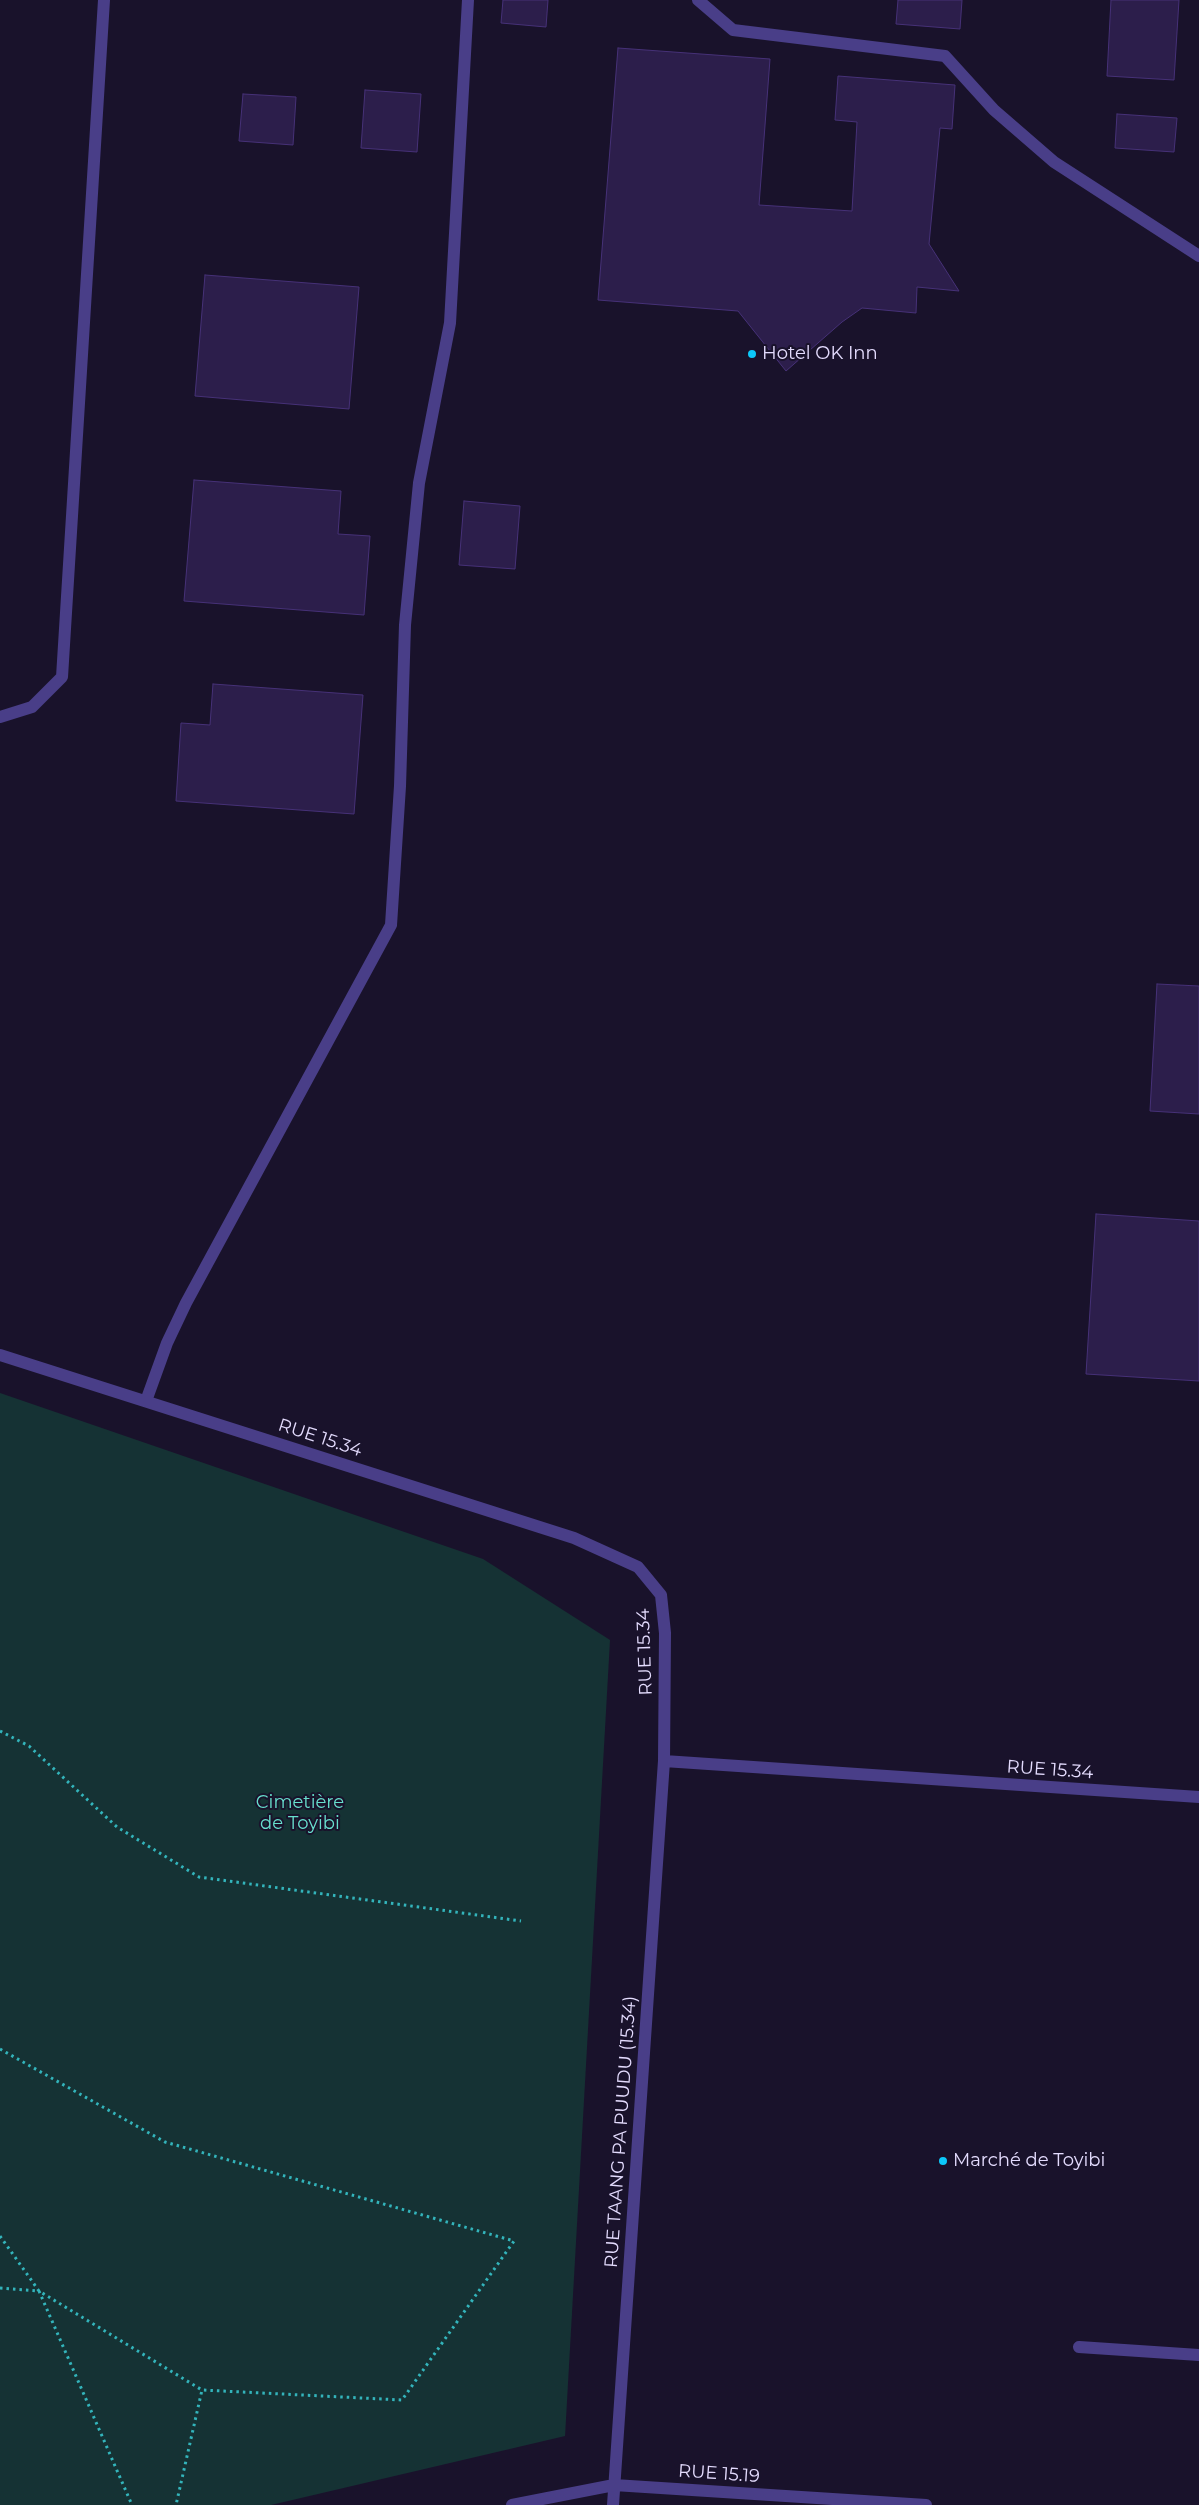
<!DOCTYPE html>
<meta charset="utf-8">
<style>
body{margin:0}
canvas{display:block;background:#19122b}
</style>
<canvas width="1199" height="2505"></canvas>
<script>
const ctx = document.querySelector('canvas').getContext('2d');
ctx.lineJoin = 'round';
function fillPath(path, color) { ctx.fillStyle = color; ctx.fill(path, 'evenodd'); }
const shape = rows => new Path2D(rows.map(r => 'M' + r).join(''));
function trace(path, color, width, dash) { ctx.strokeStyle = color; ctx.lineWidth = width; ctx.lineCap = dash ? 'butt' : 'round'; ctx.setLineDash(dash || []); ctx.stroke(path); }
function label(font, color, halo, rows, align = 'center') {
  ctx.font = font + ' Montserrat,sans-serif'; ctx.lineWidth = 4; ctx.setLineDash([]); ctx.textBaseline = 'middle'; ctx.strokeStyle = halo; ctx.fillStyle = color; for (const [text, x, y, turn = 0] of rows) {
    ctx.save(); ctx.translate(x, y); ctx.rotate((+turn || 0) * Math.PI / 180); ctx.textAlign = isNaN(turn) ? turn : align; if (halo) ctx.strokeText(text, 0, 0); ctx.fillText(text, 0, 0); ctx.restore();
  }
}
fillPath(shape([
 [0,1393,483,1559,610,1640,565,2436,271,2505,0,2505]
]), '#153234');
const building = shape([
 [503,0,548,0,546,27,501,23,503,0],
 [898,0,962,0,960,29,896,24,898,0],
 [1111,0,1179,0,1174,80,1107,76,1111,0],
 [618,48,770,59,759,205,852,211,857,122,835,120,838,76,955,85,952,129,940,128,929,244,959,291,917,287,916,313,862,308,842,322,786,371,738,311,598,300,618,48],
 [365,90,421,94,417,152,361,148,365,90],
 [243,94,296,97,293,145,239,141,243,94],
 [1117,114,1177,118,1174,152,1115,148,1117,114],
 [205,275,359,287,349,409,195,396,205,275],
 [194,480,341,491,338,534,370,536,364,615,184,601,194,480],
 [464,501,520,506,515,569,459,565,464,501],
 [213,684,363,695,354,814,176,801,181,723,210,725,213,684],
 [1157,984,1199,986,1199,1114,1150,1111,1157,984],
 [1096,1214,1199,1221,1199,1381,1086,1374,1096,1214]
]);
fillPath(building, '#2c1e4b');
trace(building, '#463177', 1);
trace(shape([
 [0,1731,29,1746,117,1827,199,1877,521,1921],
 [0,2049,165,2142,514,2241,402,2400,202,2390,176,2505],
 [0,2236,39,2291,202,2390],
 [0,2288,39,2291,132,2505]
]), '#33b4bb', 3, [2.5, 4]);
trace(shape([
 [698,0,733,30,945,56,994,110,1054,162,1199,256],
 [0,717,32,707,62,677,104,0],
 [0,1355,574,1538,638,1567,661,1595,665,1633,664,1761,613,2505],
 [146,1401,167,1343,186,1303,391,925,400,786,405,625,419,483,450,323,468,0],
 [664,1761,1199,1797],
 [1079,2347,1199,2355],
 [512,2505,614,2485,926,2505]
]), '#493e88', 12);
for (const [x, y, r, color] of [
 [752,354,5,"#0cc8fa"],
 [943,2161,5,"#0cc8fa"]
]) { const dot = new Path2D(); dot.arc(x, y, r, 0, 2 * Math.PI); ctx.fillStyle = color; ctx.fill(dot); trace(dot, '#19122b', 2); }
label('18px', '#e4dcfe', '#19122b', [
 ["Hotel OK Inn",762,354],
 ["Marché de Toyibi",953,2161]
], 'left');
label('18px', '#e4dcfe', '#19122b', [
 ["RUE 15.34",320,1438,18],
 ["RUE 15.34",645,1652,-92],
 ["RUE 15.34",1050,1770,4],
 ["RUE TAANG PA PUUDU (15.34)",621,2132,-86],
 ["RUE 15.19",719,2474,4]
]);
label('18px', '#68dfce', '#19122b', [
 ["Cimetière",300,1803],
 ["de Toyibi",300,1824]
]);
</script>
